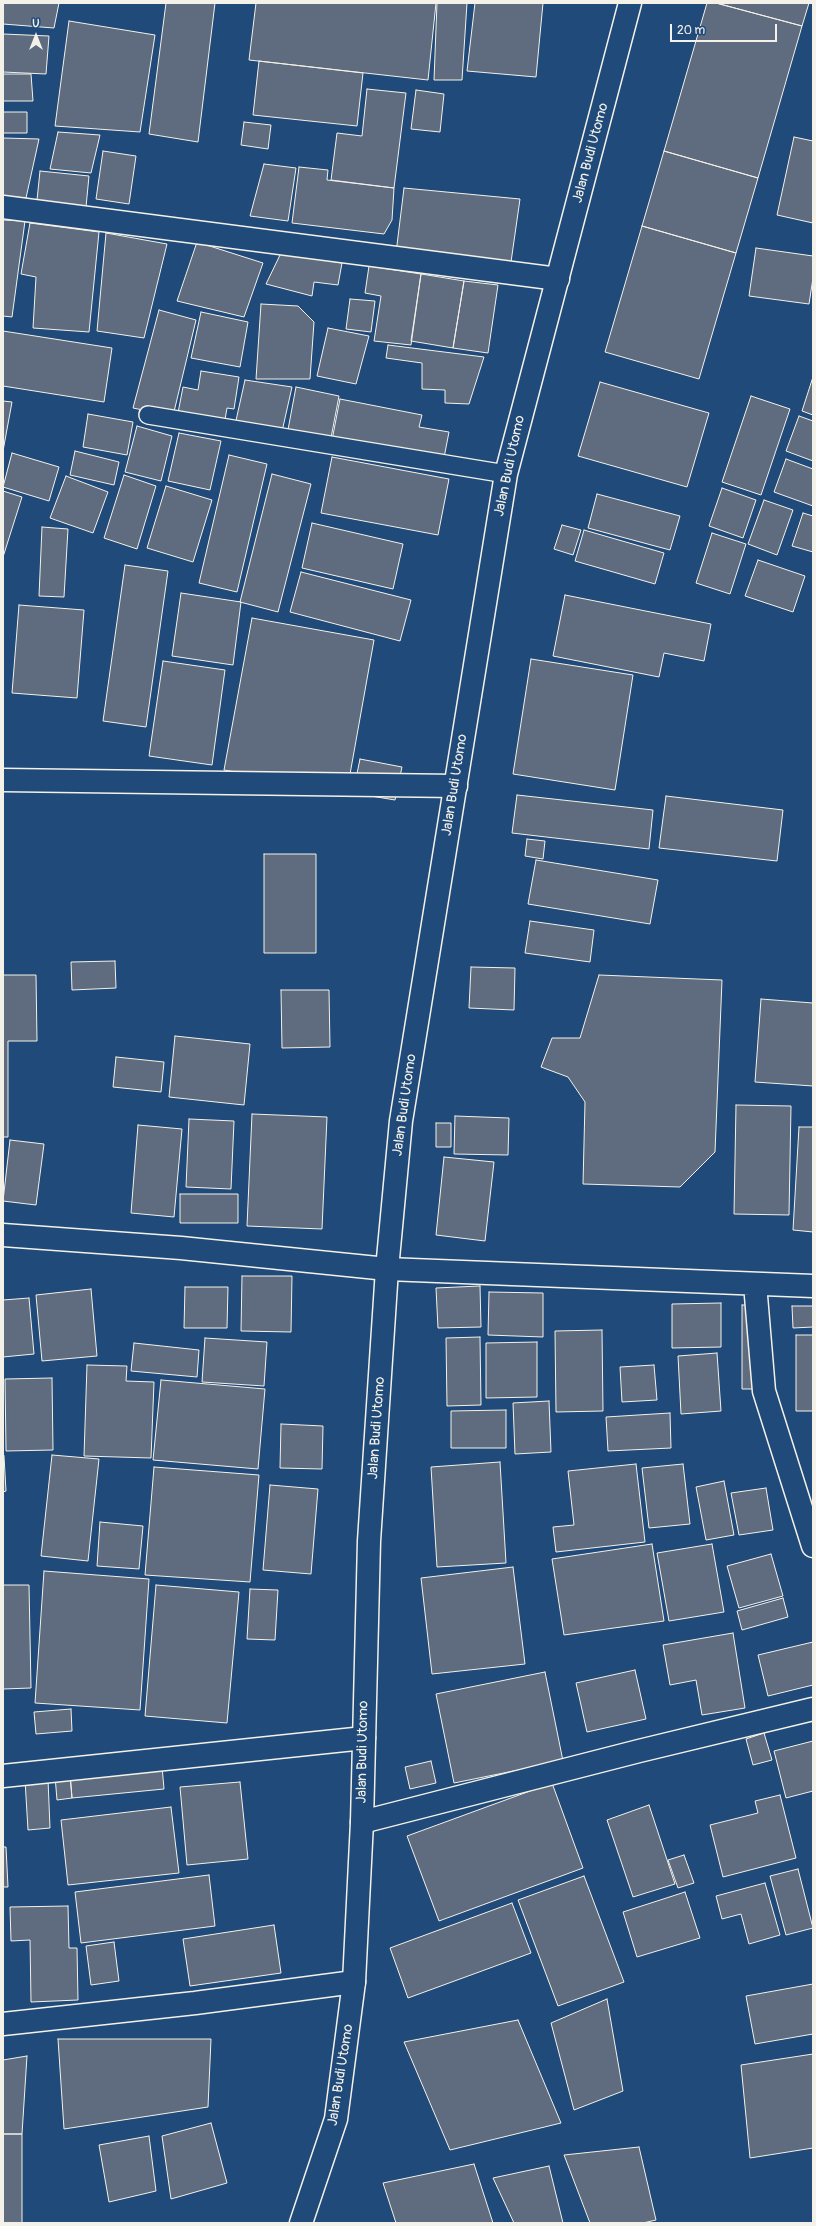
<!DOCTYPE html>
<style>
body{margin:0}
#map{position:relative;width:816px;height:2226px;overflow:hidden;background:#1f4a7a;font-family:Pangolin,sans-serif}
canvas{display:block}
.frame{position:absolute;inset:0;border:4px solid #f4f1e8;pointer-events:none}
.north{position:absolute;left:16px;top:16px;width:40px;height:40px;-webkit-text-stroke:3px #1f4a7a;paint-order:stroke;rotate:0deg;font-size:11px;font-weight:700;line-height:16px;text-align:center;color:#f4f1e8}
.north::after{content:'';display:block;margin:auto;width:14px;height:18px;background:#f4f1e8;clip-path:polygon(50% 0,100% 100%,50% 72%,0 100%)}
.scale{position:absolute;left:670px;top:24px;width:107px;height:18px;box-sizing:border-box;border:2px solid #f4f1e8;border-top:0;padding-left:5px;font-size:12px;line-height:14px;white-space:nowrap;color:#f4f1e8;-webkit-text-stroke:3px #1f4a7a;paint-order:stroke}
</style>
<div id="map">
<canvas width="816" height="2226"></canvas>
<div class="frame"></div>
<div class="north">U</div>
<div class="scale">20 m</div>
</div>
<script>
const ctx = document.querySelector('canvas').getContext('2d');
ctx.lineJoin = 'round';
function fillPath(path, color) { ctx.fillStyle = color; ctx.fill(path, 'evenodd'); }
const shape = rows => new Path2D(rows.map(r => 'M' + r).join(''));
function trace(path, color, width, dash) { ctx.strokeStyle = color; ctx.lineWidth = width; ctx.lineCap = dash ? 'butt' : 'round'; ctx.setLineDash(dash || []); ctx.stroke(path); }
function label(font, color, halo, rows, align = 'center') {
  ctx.font = font + ' Pangolin,sans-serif'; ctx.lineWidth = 4; ctx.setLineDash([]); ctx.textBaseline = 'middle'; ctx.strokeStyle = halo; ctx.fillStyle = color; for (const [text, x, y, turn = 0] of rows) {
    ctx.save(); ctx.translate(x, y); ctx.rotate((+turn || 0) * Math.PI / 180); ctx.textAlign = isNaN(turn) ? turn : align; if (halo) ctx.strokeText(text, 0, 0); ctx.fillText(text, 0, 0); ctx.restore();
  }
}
const building = shape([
 [3,3,59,3,54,28,3,24,3,3],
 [166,3,215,3,198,142,149,134,166,3],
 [256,3,436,3,428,80,249,60,256,3],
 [437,3,467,3,462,80,434,80,437,3],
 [475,3,543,3,536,77,467,71,475,3],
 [707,3,716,3,802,26,758,178,664,151,707,3],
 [716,3,809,3,802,26,716,3],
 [69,21,155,35,140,132,55,126,69,21],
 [3,34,49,36,46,74,3,72,3,34],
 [259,61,363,73,357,126,253,115,259,61],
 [3,74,31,74,33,101,3,101,3,74],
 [367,89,406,93,394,188,331,180,337,133,362,136,367,89],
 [416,90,444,94,440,132,411,129,416,90],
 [3,112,27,112,27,133,3,133,3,112],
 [244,122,271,125,268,149,241,145,244,122],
 [58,132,100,135,91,173,50,169,58,132],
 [794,137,813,141,813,223,777,215,794,137],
 [3,138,39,139,26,198,3,196,3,138],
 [103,151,136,156,129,204,96,199,103,151],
 [664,151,758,178,736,253,642,226,664,151],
 [264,164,296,168,288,221,250,216,264,164],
 [299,167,328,170,327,180,394,188,392,220,384,234,292,223,299,167],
 [40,171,89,176,86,207,37,200,40,171],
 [404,188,520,199,511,262,396,253,404,188],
 [3,220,25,221,12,317,3,316,3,220],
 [30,223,99,232,89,332,33,328,36,277,21,274,30,223],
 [642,226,736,253,699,379,605,352,642,226],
 [106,233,167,244,144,338,97,331,106,233],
 [197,242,263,263,244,317,177,301,197,242],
 [756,248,813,256,813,278,809,304,749,296,756,248],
 [281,253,342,263,338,285,314,282,312,296,266,284,281,253],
 [369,266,421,274,411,345,374,341,381,296,365,293,369,266],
 [421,274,464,281,453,348,411,341,421,274],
 [464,281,498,285,488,353,453,348,464,281],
 [350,299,375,301,371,332,346,329,350,299],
 [261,304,298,306,314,322,310,379,256,379,261,304],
 [159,310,196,320,173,416,133,408,159,310],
 [201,312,248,322,240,367,191,358,201,312],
 [328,328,369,336,356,384,317,376,328,328],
 [3,331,112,348,104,402,3,386,3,331],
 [388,345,484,357,469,404,445,403,445,390,422,389,422,363,386,358,388,345],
 [201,371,239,377,234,409,227,408,223,431,177,418,183,387,198,390,201,371],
 [245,380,292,387,281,436,235,425,245,380],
 [812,380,813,381,813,415,802,411,812,380],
 [600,382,709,413,687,487,578,456,600,382],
 [296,387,339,396,330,443,287,435,296,387],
 [751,396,790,409,761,495,722,482,751,396],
 [340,399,422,415,419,427,449,432,442,468,332,440,340,399],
 [3,401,12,402,3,451,3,401],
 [88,414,133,422,127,455,83,447,88,414],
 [799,416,813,421,813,461,786,451,799,416],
 [137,426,172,436,161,481,125,472,137,426],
 [179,433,221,441,210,490,168,481,179,433],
 [75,451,119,462,114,485,70,475,75,451],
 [12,453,59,467,49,501,3,487,12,453],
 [229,455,267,464,237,592,199,583,229,455],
 [332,457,449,479,438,535,321,513,332,457],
 [786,459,813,469,813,506,774,492,786,459],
 [272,474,311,484,278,612,240,602,272,474],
 [124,475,156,486,137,549,104,538,124,475],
 [66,476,108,492,93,533,50,518,66,476],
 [166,486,212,500,193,562,147,548,166,486],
 [722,488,756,500,743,538,709,526,722,488],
 [3,491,22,497,3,557,3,491],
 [597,494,680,516,670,550,588,528,597,494],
 [764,500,793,510,777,555,748,544,764,500],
 [803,513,813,516,813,552,792,546,803,513],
 [312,523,403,544,393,589,302,568,312,523],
 [562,525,581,530,573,555,554,549,562,525],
 [42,527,68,529,64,597,39,596,42,527],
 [584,530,664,553,655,584,575,561,584,530],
 [712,533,746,544,730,594,696,583,712,533],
 [758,560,805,576,793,612,745,596,758,560],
 [125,565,168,571,146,727,103,721,125,565],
 [301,572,411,600,400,641,290,612,301,572],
 [181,593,241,602,233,665,172,656,181,593],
 [565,595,711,624,704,661,664,653,659,677,553,656,565,595],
 [19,605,84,610,77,698,12,693,19,605],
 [252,618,374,640,347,791,224,770,252,618],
 [531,659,633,675,615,790,513,774,531,659],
 [163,661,225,670,212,765,149,756,163,661],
 [360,759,402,767,395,800,353,793,360,759],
 [517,795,653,810,649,849,512,833,517,795],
 [666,796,783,810,777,861,659,848,666,796],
 [527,839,545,841,543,859,525,856,527,839],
 [264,854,316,854,316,953,264,953,264,854],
 [536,860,658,880,650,924,528,904,536,860],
 [530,921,594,930,590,962,525,953,530,921],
 [115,961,116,988,72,990,71,962,115,961],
 [471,967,515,968,514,1010,469,1008,471,967],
 [3,975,36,975,37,1041,8,1041,8,1137,3,1137,3,975],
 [599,975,722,980,715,1152,680,1187,583,1184,585,1102,568,1077,541,1067,552,1038,580,1038,599,975],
 [281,990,329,990,330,1047,282,1048,281,990],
 [761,999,813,1003,813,1086,755,1082,761,999],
 [175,1036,250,1044,244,1105,169,1097,175,1036],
 [116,1057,164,1062,161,1092,113,1087,116,1057],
 [736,1105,791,1106,789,1215,734,1214,736,1105],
 [252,1114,327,1117,322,1229,247,1226,252,1114],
 [455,1116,509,1118,508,1155,454,1154,455,1116],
 [189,1119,234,1121,231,1189,186,1187,189,1119],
 [436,1123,451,1123,451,1147,436,1147,436,1123],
 [138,1125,182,1129,174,1217,131,1213,138,1125],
 [799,1127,813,1127,813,1232,793,1230,799,1127],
 [10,1140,44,1144,36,1205,3,1201,10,1140],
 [444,1157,494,1162,485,1241,436,1235,444,1157],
 [180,1194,238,1194,238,1223,180,1223,180,1194],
 [242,1276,292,1276,291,1332,241,1331,242,1276],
 [480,1286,481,1327,438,1328,436,1288,480,1286],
 [185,1287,228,1287,227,1328,184,1328,185,1287],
 [91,1289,97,1356,42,1361,36,1295,91,1289],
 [489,1292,543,1293,543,1337,488,1335,489,1292],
 [29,1298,34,1354,3,1357,3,1300,29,1298],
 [721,1303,721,1347,672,1348,672,1304,721,1303],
 [742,1305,765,1305,765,1389,742,1389,742,1305],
 [792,1306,813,1306,813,1327,793,1328,792,1306],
 [602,1330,603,1411,556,1412,555,1331,602,1330],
 [796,1335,813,1335,813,1411,796,1411,796,1335],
 [480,1337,481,1405,447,1406,446,1338,480,1337],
 [205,1338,267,1342,264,1386,202,1382,205,1338],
 [537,1342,537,1397,486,1398,486,1343,537,1342],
 [134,1343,199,1350,197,1377,131,1371,134,1343],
 [717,1353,721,1411,681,1414,678,1356,717,1353],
 [87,1365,127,1366,126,1381,154,1382,151,1458,84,1456,87,1365],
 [654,1365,657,1400,622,1402,620,1367,654,1365],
 [52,1378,53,1450,6,1451,5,1379,52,1378],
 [161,1380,265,1389,258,1469,153,1460,161,1380],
 [549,1401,551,1452,515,1454,513,1403,549,1401],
 [506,1410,506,1448,451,1448,451,1411,506,1410],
 [670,1413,671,1448,608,1451,606,1417,670,1413],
 [281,1424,323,1426,322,1469,280,1468,281,1424],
 [52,1455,99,1459,88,1561,41,1556,52,1455],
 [4,1456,6,1491,3,1492,3,1457,4,1456],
 [500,1462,506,1563,437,1567,431,1467,500,1462],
 [636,1464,645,1542,556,1552,553,1527,574,1525,568,1471,636,1464],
 [683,1464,690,1524,649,1528,642,1468,683,1464],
 [154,1467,259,1475,250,1582,145,1575,154,1467],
 [724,1481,734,1535,706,1540,696,1487,724,1481],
 [270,1485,318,1489,311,1574,263,1570,270,1485],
 [766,1488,773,1530,739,1535,731,1493,766,1488],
 [100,1522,143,1526,139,1569,97,1566,100,1522],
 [652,1544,664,1621,564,1635,552,1559,652,1544],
 [712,1544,724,1612,669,1621,657,1553,712,1544],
 [771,1554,783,1596,739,1608,727,1566,771,1554],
 [513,1567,525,1664,432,1674,421,1578,513,1567],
 [44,1571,149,1579,140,1710,35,1703,44,1571],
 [3,1585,29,1585,31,1688,3,1689,3,1585],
 [156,1585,239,1592,227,1723,145,1716,156,1585],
 [250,1589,278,1590,275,1640,247,1639,250,1589],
 [783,1598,788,1617,742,1630,737,1611,783,1598],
 [733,1633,745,1708,702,1715,696,1680,670,1685,663,1645,733,1633],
 [813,1642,813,1685,768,1696,758,1655,813,1642],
 [635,1670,646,1719,587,1732,576,1683,635,1670],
 [545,1672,563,1761,454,1783,436,1694,545,1672],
 [71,1709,72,1731,36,1734,34,1712,71,1709],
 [764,1733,772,1760,753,1765,746,1739,764,1733],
 [813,1741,813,1791,786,1798,774,1751,813,1741],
 [431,1761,436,1783,410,1789,405,1767,431,1761],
 [162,1766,164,1789,72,1798,70,1774,162,1766],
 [70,1774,72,1798,57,1800,55,1776,70,1774],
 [48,1779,50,1828,28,1830,25,1780,48,1779],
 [240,1782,248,1859,187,1865,180,1787,240,1782],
 [552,1783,583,1868,439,1921,407,1836,552,1783],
 [780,1795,796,1858,723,1877,710,1825,758,1813,755,1801,780,1795],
 [649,1805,675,1884,633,1897,607,1820,649,1805],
 [171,1807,179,1873,68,1885,61,1820,171,1807],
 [3,1847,6,1847,8,1887,3,1887,3,1847],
 [684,1855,694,1883,678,1888,668,1860,684,1855],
 [798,1869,813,1928,786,1935,770,1876,798,1869],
 [209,1875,215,1926,81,1943,75,1892,209,1875],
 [584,1876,624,1982,558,2006,518,1900,584,1876],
 [765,1883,780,1935,749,1944,741,1914,722,1919,716,1896,765,1883],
 [685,1892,700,1938,637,1957,623,1912,685,1892],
 [512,1903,531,1953,408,1998,390,1948,512,1903],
 [68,1906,69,1948,77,1948,78,2000,31,2002,30,1940,11,1941,10,1907,68,1906],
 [274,1925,281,1973,190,1986,183,1939,274,1925],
 [114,1942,119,1981,91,1985,86,1946,114,1942],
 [813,1984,813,2034,755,2044,746,1996,813,1984],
 [607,1999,623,2091,574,2110,551,2023,607,1999],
 [518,2020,561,2123,450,2150,404,2042,518,2020],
 [58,2039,211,2039,208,2107,64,2129,58,2039],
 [813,2054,813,2148,750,2158,741,2065,813,2054],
 [27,2056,22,2134,3,2134,3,2060,27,2056],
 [211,2123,227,2183,171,2199,162,2136,211,2123],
 [3,2134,22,2134,22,2223,3,2223,3,2134],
 [149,2136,156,2191,109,2202,99,2145,149,2136],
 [639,2147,656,2220,643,2223,590,2223,564,2155,639,2147],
 [474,2164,493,2223,396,2223,383,2183,474,2164],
 [549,2166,563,2223,514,2223,493,2178,549,2166]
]);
fillPath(building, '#5f6c7f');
trace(building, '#f4f1e8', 1);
const lane = shape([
 [148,415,506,474]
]);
const street = shape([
 [3,207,558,279],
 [3,780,456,786],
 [3,1235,181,1248,387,1269,813,1286],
 [755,1284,764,1391,813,1546],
 [3,1776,364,1738],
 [362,1822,639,1751,813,1709],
 [3,2024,195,2003,354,1982]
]);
const secondary = shape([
 [301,2223,336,2119,354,1982,362,1822,369,1541,387,1269,401,1121,506,474,630,3]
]);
trace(lane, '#f4f1e8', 20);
trace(street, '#f4f1e8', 25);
trace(secondary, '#f4f1e8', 25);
trace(lane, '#1f4a7a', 17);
trace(street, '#1f4a7a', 22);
trace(secondary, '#1f4a7a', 22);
label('14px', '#f4f1e8', '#1f4a7a', [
 ["Jalan Budi Utomo",591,153,-75],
 ["Jalan Budi Utomo",510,466,-78],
 ["Jalan Budi Utomo",455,785,-81],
 ["Jalan Budi Utomo",405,1105,-82],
 ["Jalan Budi Utomo",377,1428,-86],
 ["Jalan Budi Utomo",363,1752,-89],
 ["Jalan Budi Utomo",341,2075,-81]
]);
</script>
